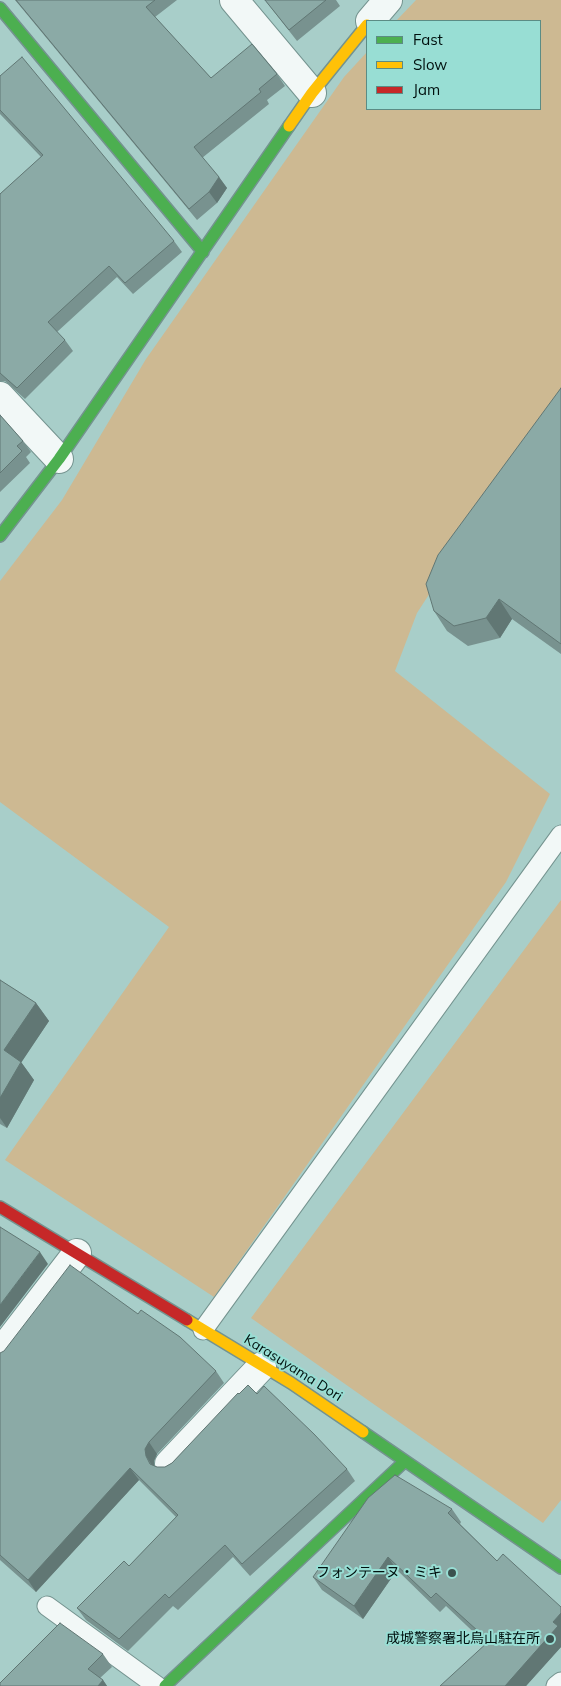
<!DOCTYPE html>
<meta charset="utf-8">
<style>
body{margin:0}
#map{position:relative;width:561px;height:1686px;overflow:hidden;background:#a8cec9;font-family:Mulish,sans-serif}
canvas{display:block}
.legend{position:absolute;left:366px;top:20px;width:175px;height:90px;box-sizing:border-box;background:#98ded4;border:1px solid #5b8c85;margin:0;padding:6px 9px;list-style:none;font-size:15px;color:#00100e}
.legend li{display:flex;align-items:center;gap:10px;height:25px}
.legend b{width:25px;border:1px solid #5b8c85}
</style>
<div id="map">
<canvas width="561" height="1686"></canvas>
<ul class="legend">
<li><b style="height:6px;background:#4caf50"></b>Fast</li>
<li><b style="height:6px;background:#ffc107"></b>Slow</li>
<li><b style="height:6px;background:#c62828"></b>Jam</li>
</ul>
</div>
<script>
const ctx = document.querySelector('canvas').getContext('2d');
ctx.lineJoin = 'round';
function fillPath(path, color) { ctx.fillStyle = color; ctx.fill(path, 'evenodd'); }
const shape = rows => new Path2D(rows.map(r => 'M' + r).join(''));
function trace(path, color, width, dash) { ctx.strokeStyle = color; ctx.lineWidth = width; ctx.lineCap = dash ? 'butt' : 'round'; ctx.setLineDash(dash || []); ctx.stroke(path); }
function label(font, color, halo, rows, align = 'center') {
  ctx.font = font + ' Mulish,"Noto Sans JP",sans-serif'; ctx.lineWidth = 4; ctx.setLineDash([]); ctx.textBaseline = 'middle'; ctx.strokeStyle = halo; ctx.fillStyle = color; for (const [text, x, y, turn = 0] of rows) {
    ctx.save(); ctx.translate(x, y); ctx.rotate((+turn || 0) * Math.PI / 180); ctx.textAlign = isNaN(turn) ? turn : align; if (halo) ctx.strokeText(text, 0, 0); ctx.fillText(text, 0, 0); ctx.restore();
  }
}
fillPath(shape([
 [416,0,561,0,561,398,502,482,417,613,395,671,550,794,506,882,214,1297,5,1160,169,927,0,802,0,581,62,500,146,359,344,77,367,52,367,109,540,109,540,21,396,21],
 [561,900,561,1500,543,1523,251,1318]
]), '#cdb992');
const lane = shape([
 [203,1330,561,835],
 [47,1606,157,1686],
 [556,1686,561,1682]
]);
const street = shape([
 [234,0,312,93],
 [370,21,388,0],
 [0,396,59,459],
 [0,1353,77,1253],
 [169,1464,262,1366]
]);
const fast = shape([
 [0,8,203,252],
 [0,536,59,459,289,126],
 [363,1432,561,1568],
 [165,1686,405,1461]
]);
const slow = shape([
 [289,126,312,93,367,25],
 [187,1320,291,1383,363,1432]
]);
const jam = shape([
 [0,1207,187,1320]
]);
trace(lane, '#74938f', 21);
trace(street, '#74938f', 30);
trace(fast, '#74938f', 14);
trace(slow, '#74938f', 14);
trace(jam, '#74938f', 14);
trace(lane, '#f2f8f7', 19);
trace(street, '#f2f8f7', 28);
trace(fast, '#4caf50', 11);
trace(slow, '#ffc107', 11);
trace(jam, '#c62828', 11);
fillPath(shape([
 [15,0,177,0,155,17,211,78,277,74,285,86,267,100,269,104,202,158,219,177,227,188,217,203,197,220],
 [265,0,336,0,340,6,297,41],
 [0,76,174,241,182,252,133,294,117,277,57,332,65,340,73,351,25,399,5,381,0,381,0,194,41,157,0,114],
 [561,388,561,654,512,619,500,638,468,646,447,631,434,611],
 [0,415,23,441,31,452,26,457,30,463,0,492],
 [0,980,36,1003,49,1021,21,1062,34,1080,7,1128,0,1124],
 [0,1353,216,1371,224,1383,157,1454,154,1461,154,1465,157,1467,165,1467,172,1463,239,1394,257,1394,347,1469,355,1481,250,1576,233,1557,178,1610,173,1606,128,1651,86,1620,77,1608,129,1566,176,1517,139,1480,36,1592,0,1560],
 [452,1509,461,1522,460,1524,497,1561,561,1607,561,1647,526,1686,486,1644,446,1606,440,1612,397,1570,363,1619,322,1590,313,1577],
 [103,1654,112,1667,100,1678,103,1680,107,1686,0,1686]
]), '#78928f');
fillPath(shape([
 [219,177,227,188,217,203,209,192],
 [499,599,512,619,500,638,486,618],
 [36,1003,49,1021,17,1069,4,1050],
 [21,1062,34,1080,7,1128,0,1118,0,1098],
 [40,1252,48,1264,0,1327,0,1305],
 [149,1442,157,1454,154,1461,154,1468,159,1476,146,1456,145,1449],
 [130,1468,139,1480,36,1592,28,1580],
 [388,1557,397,1570,363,1619,354,1606],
 [561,1613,561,1647,526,1686,505,1686,553,1622],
 [103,1680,107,1686,98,1686]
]), '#617774');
const building = shape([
 [16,0,155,0,146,7,211,78,252,44,277,74,259,89,261,92,194,147,219,177,209,192,189,209,16,0],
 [265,0,326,0,289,30,265,0],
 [22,57,174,241,125,283,109,266,48,322,65,340,17,388,0,373,0,194,43,155,0,110,0,76,22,57],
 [561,388,561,644,499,599,486,618,454,626,434,611,426,584,438,555,561,388],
 [0,415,23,441,17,446,22,451,0,473,0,415],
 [0,980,36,1003,4,1050,21,1062,0,1098,0,980],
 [0,1227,40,1252,0,1305,0,1227],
 [70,1265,138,1314,141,1310,180,1337,216,1371,149,1442,145,1449,146,1456,150,1464,157,1467,165,1467,172,1463,238,1393,239,1394,248,1385,257,1394,264,1386,314,1434,347,1469,242,1564,225,1545,169,1598,165,1594,119,1639,77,1608,124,1561,129,1566,178,1515,130,1468,28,1580,0,1555,0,1353,4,1351,70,1265],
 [395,1475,452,1509,448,1513,497,1561,503,1554,561,1607,561,1613,553,1622,558,1626,505,1686,440,1686,489,1641,436,1593,431,1598,388,1557,354,1606,313,1577,368,1498,395,1475],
 [60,1623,103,1654,88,1669,103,1680,98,1686,0,1686,0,1683,60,1623]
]);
fillPath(building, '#8baaa6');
trace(building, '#617774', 1);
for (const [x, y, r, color] of [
 [452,1573,5,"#3b524f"],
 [550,1639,5,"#3b524f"]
]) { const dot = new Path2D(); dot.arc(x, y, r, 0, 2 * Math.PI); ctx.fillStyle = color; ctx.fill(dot); trace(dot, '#98ded4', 2); }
label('14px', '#00100e', '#98ded4', [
 ["Karasuyama Dori",293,1368,32]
]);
label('14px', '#00100e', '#98ded4', [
 ["フォンテーヌ・ミキ",442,1573],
 ["成城警察署北烏山駐在所",540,1639]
], 'right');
</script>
